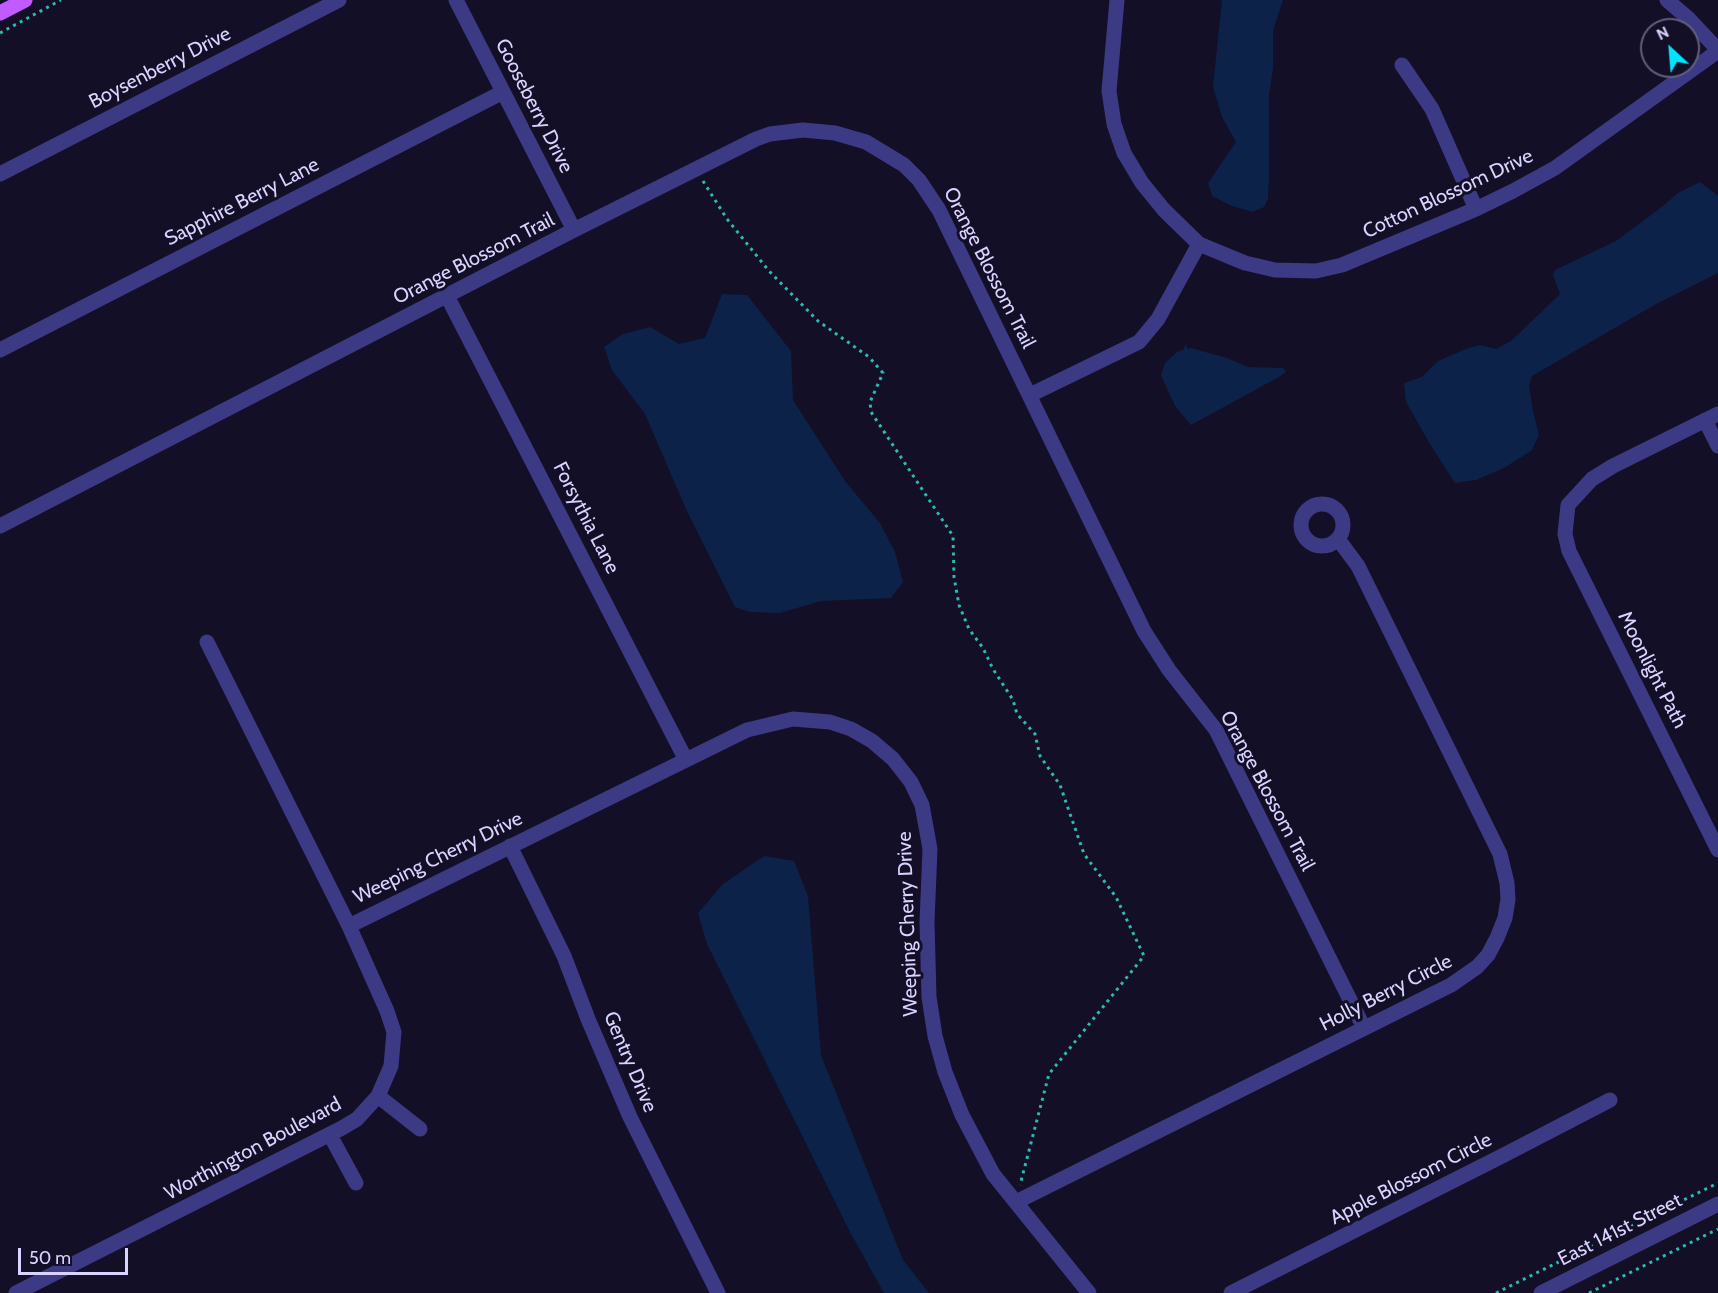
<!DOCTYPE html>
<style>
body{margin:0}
#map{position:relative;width:1718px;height:1293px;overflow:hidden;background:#130f26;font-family:Cabin,sans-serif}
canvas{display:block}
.north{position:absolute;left:1640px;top:18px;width:60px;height:60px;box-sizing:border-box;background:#130f26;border:2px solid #625e7d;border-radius:50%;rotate:334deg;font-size:16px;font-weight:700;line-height:24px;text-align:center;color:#d9d4ff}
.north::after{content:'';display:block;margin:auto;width:21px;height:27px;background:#00e5ff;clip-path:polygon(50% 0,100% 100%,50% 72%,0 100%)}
.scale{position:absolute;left:18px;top:1248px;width:110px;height:27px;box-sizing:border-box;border:3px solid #d9d4ff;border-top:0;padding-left:8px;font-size:18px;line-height:21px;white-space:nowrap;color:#d9d4ff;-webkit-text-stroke:4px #130f26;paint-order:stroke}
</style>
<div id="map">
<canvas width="1718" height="1293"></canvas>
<div class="north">N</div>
<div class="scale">50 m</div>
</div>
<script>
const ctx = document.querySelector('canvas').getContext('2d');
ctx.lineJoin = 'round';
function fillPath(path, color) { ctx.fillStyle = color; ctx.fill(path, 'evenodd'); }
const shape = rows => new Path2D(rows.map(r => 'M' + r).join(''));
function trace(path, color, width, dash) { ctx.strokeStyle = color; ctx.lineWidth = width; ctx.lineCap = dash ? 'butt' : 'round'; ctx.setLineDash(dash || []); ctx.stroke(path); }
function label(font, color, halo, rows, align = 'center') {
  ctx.font = font + ' Cabin,sans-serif'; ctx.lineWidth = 6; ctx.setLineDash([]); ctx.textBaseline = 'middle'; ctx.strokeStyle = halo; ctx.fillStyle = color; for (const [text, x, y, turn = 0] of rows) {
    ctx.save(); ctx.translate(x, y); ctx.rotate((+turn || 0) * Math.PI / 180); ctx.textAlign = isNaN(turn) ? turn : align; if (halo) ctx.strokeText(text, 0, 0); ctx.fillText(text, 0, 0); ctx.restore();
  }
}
fillPath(shape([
 [1222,0,1283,0,1273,31,1273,68,1269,96,1269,177,1268,199,1264,207,1253,212,1232,206,1212,196,1208,183,1236,142,1222,117,1213,87],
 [1700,182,1718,196,1718,273,1656,304,1532,376,1529,386,1533,411,1539,435,1531,451,1504,468,1476,480,1455,483,1430,444,1406,402,1404,383,1422,377,1438,361,1466,349,1480,345,1496,349,1511,341,1560,294,1553,275,1555,270,1616,241,1663,206,1678,193],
 [722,294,747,295,791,351,793,400,845,481,880,523,895,552,903,582,891,598,821,601,780,613,749,612,735,607,686,509,645,414,612,370,604,347,623,334,650,327,679,344,705,338],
 [1186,344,1188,349,1191,348,1227,358,1248,367,1283,368,1286,372,1279,377,1191,425,1175,406,1161,375,1165,363,1177,352,1183,350],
 [764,856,794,861,808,896,821,1055,903,1260,929,1293,884,1293,850,1232,707,944,698,913,723,884]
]), '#0c2248');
trace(shape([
 [0,33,61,0],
 [703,181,727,219,769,271,818,321,869,357,883,373,870,402,871,412,953,536,954,577,959,605,969,629,983,648,993,669,1013,700,1017,714,1035,734,1040,756,1060,785,1084,854,1116,897,1144,956,1049,1074,1020,1185],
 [1496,1293,1718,1183],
 [1589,1293,1718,1229]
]), '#2fb8b0', 3, [3, 4.5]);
trace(shape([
 [456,0,574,230],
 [1117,0,1109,91,1114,124,1124,153,1142,183,1164,210,1199,244,1245,263,1275,270,1316,271,1342,265,1476,209,1513,191,1555,168,1718,51],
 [1667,0,1689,19,1718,50],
 [1402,65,1432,109,1476,209],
 [0,174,339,0],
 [447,296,686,760],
 [0,350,503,92],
 [1030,395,1139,342,1158,319,1199,244],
 [1718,414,1613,466,1592,479,1568,505,1565,534,1569,551,1718,850],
 [1705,420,1718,446],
 '1301 525a21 21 0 1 1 42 0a21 21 0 1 1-42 0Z',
 [0,526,574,230,756,139,770,134,803,130,835,133,866,142,904,165,919,180,939,210,1144,631,1169,670,1216,730,1364,1028],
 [510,846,564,956,588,1019,630,1117,718,1293],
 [349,926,747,730,793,719,830,722,851,729,872,741,893,759,911,782,922,805,930,849,927,922,929,997,935,1036,945,1072,962,1115,993,1174,1089,1293],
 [378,1096,420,1129],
 [330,1135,356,1183],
 [1016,1202,1451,985,1477,967,1488,955,1497,938,1505,918,1508,899,1507,883,1500,854,1358,566,1338,539],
 [16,1293,342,1128,357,1119,378,1096,391,1066,394,1032,387,1011,349,926,207,642],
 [1231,1293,1504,1155,1610,1100],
 [1541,1293,1718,1204]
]), '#3d3a85', 15);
trace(shape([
 [0,13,25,0]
]), '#c25bff', 15);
label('20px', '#d9d4ff', '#130f26', [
 ["Boysenberry Drive",160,68,-27],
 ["Gooseberry Drive",534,106,63],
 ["Cotton Blossom Drive",1448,194,-25],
 ["Sapphire Berry Lane",242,202,-27],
 ["Orange Blossom Trail",474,259,-27],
 ["Orange Blossom Trail",989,268,63],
 ["Forsythia Lane",586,518,63],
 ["Moonlight Path",1652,670,63],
 ["Orange Blossom Trail",1267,791,62],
 ["Weeping Cherry Drive",438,858,-26],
 ["Weeping Cherry Drive",908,924,-92],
 ["Holly Berry Circle",1386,993,-27],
 ["Gentry Drive",630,1062,67],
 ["Worthington Boulevard",253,1149,-28],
 ["Apple Blossom Circle",1411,1179,-27],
 ["East 141st Street",1620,1230,-27]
]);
</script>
